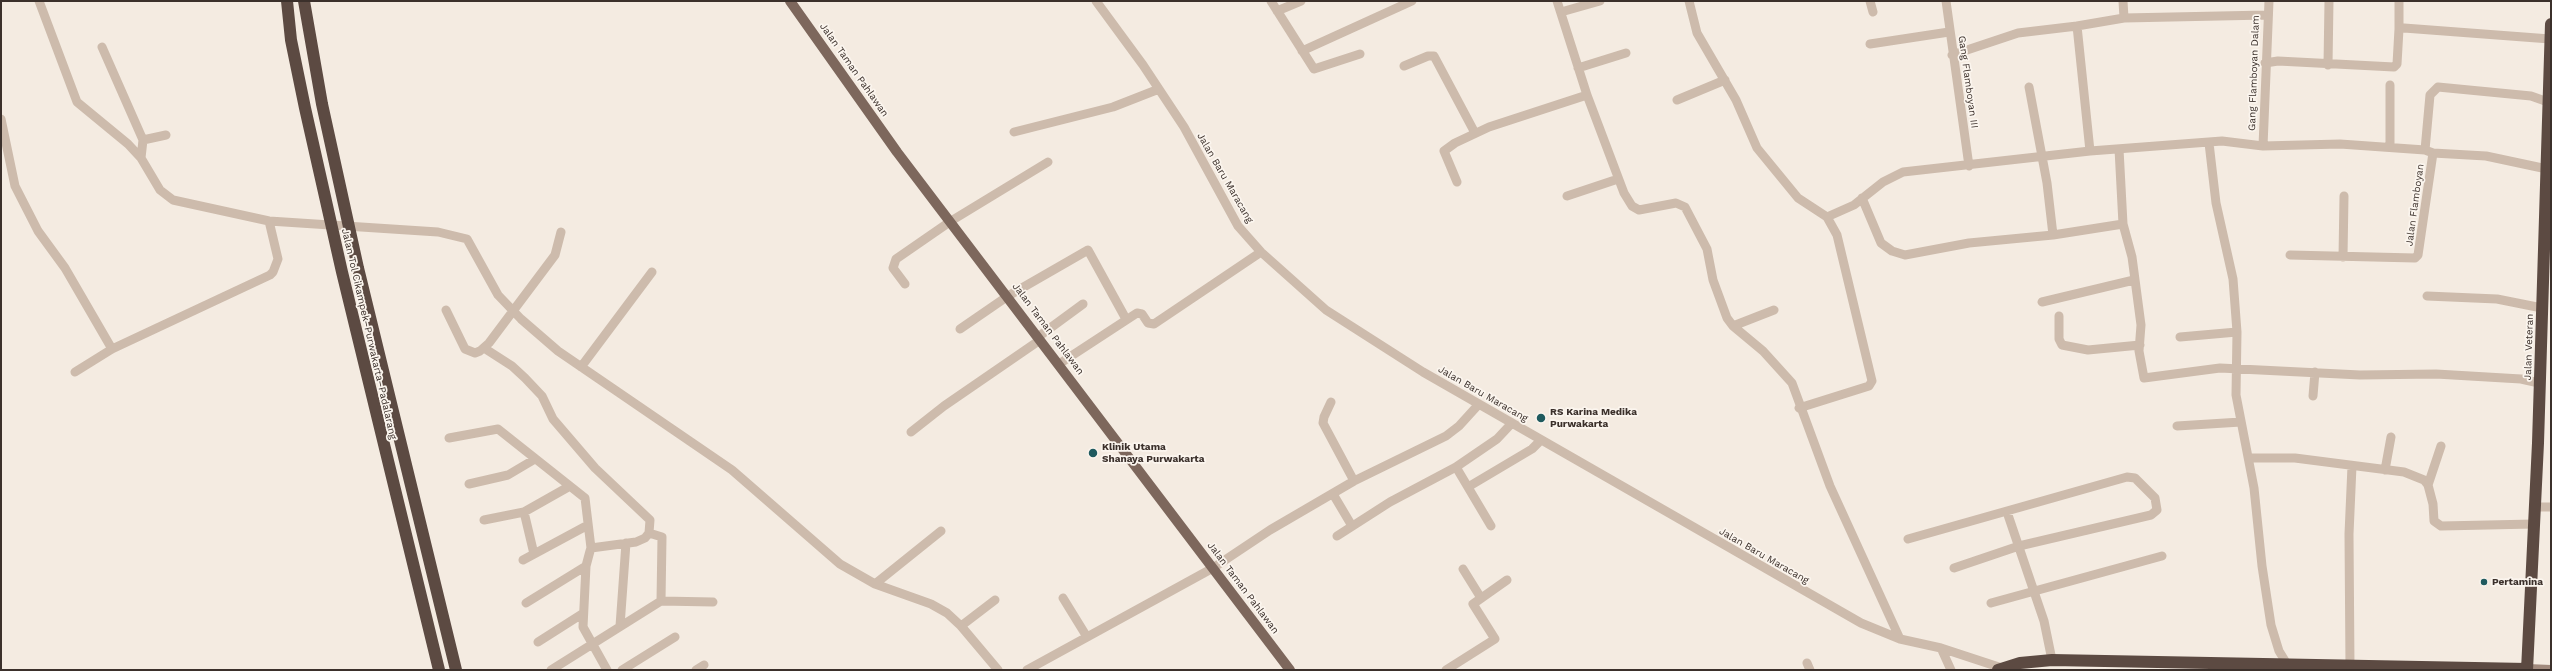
<!DOCTYPE html>
<meta charset="utf-8">
<style>
body{margin:0}
#map{position:relative;width:2552px;height:671px;overflow:hidden;background:#f4ebe1;font-family:"Work Sans",sans-serif}
canvas{display:block}
.frame{position:absolute;inset:0;border:2px solid #3b302b;pointer-events:none}
</style>
<div id="map">
<canvas width="2552" height="671"></canvas>
<div class="frame"></div>
</div>
<script>
const ctx = document.querySelector('canvas').getContext('2d');
ctx.lineJoin = 'round';
const shape = rows => new Path2D(rows.map(r => 'M' + r).join(''));
function trace(path, color, width, dash) { ctx.strokeStyle = color; ctx.lineWidth = width; ctx.lineCap = dash ? 'butt' : 'round'; ctx.setLineDash(dash || []); ctx.stroke(path); }
function label(font, color, halo, rows, align = 'center') {
  ctx.font = font + ' "Work Sans",sans-serif'; ctx.lineWidth = 3.5; ctx.setLineDash([]); ctx.textBaseline = 'middle'; ctx.strokeStyle = halo; ctx.fillStyle = color; for (const [text, x, y, turn = 0] of rows) {
    ctx.save(); ctx.translate(x, y); ctx.rotate((+turn || 0) * Math.PI / 180); ctx.textAlign = isNaN(turn) ? turn : align; if (halo) ctx.strokeText(text, 0, 0); ctx.fillText(text, 0, 0); ctx.restore();
  }
}
trace(shape([
 [39,1,77,102,128,144,141,158,160,190,173,200,269,221,438,232,467,239,498,295,521,319,558,351,732,470,840,564,875,584,931,604,947,613,961,626,998,670],
 [1096,1,1143,65,1184,127,1238,226,1261,252,1326,310,1423,372,1861,623,1900,639,1941,648,2002,668],
 [1271,1,1314,69,1360,54],
 [1557,1,1587,95,1624,193,1632,206,1639,210,1676,203,1685,207,1707,249,1713,280,1727,318,1733,326,1763,351,1792,383,1830,486,1900,639],
 [1689,1,1697,33,1736,100,1757,148,1798,198,1827,217,1837,235,1872,381,1869,386,1799,408],
 [1870,1,1873,12],
 [1946,1,1969,166],
 [1277,11,1301,1],
 [1561,12,1600,1],
 [2124,18,2267,15],
 [2399,29,2399,1],
 [1870,44,1949,32],
 [102,47,143,140,141,158],
 [1302,51,1412,1],
 [1952,55,2018,33,2077,26],
 [2265,63,2278,61,2394,67,2397,64,2399,29,2404,28,2550,39],
 [2328,65,2329,1],
 [1404,66,1428,56,1434,56,1475,133],
 [1578,68,1626,53],
 [2029,87,2047,183,2053,235],
 [1677,100,1725,80],
 [1,119,15,186,38,231,65,268,112,349],
 [1014,132,1113,107,1159,89],
 [143,140,166,135],
 [2209,143,2216,203,2233,279,2237,332,2236,395,2254,488,2262,566,2271,625,2279,651,2287,664],
 [2263,146,2269,1],
 [2390,147,2390,85],
 [2119,149,2123,224,2132,257,2141,325,2139,351,2144,378,2220,368,2360,375,2436,374,2521,379,2539,383],
 [2425,150,2430,95,2438,87,2531,96,2548,102],
 [2090,151,2077,26,2124,18,2123,1],
 [1457,182,1444,151,1455,143,1489,127,1587,95],
 [1567,196,1618,179],
 [1862,198,1881,243,1892,251,1905,255,1969,243,2053,235,2123,224],
 [1827,217,1854,205,1883,182,1903,172,2090,151,2222,141,2263,146,2340,144,2425,150,2433,153,2486,156,2547,169],
 [2290,255,2415,258,2418,255,2433,153],
 [2343,257,2344,196],
 [905,284,893,268,896,259,951,221,1048,162],
 [2427,296,2497,299,2542,308],
 [2042,302,2134,280],
 [446,310,465,349,475,353,480,351,489,343,555,255,561,232],
 [2059,316,2059,339,2062,345,2088,350,2140,345],
 [1733,326,1774,310],
 [960,329,1008,296,1088,250,1126,319],
 [1038,337,1083,304],
 [2180,337,2237,332],
 [484,348,512,366,525,378,542,396,553,419,595,468,650,520,649,533,645,538,636,542,591,548,590,551,586,566,583,627,607,670],
 [1059,364,1137,313,1142,314,1148,323,1154,324,1261,252],
 [581,367,652,272],
 [75,372,112,349,270,275,273,272,278,259,269,221],
 [2313,396,2315,372],
 [1331,402,1324,417,1323,423,1354,481],
 [2177,426,2241,422],
 [911,432,944,406,1040,340],
 [449,438,498,429,585,498,591,548],
 [2250,458,2295,458,2404,472,2424,480,2428,485,2433,504,2434,521,2441,526,2534,524],
 [1456,467,1491,526],
 [2385,470,2391,437],
 [469,484,508,475,535,459],
 [2428,485,2441,446],
 [1468,487,1532,449,1541,440],
 [1333,494,1352,526],
 [2535,507,2551,507],
 [524,512,534,554],
 [2007,512,2044,621,2052,660],
 [484,520,524,512,570,486],
 [649,533,662,537,661,601],
 [1337,536,1390,502,1456,467,1497,439,1512,423],
 [1908,539,2127,477,2135,478,2155,498,2157,510,2151,515,2019,546,1954,568],
 [523,560,588,525],
 [1463,569,1481,598],
 [875,584,941,531],
 [1063,598,1087,637],
 [526,603,586,566],
 [1991,603,2162,556],
 [620,626,626,543],
 [961,626,995,600],
 [538,642,582,614],
 [1941,648,1951,670],
 [1807,663,1810,670],
 [2350,667,2349,534,2352,466],
 [551,670,661,601,713,602],
 [622,670,675,637],
 [696,670,704,665],
 [1027,670,1213,568,1270,530,1354,481,1446,436,1459,426,1479,404],
 [1446,670,1495,639,1473,604,1507,580]
]), '#cdbbac', 9);
trace(shape([
 [2527,669,2551,670]
]), '#a18a7d', 10);
trace(shape([
 [790,1,897,152,1290,670]
]), '#7d675c', 10);
trace(shape([
 [287,1,291,40,305,108,342,272,439,670],
 [304,1,322,104,358,268,456,670],
 [1998,670,2020,663,2052,660,2527,669],
 [2527,670,2538,443,2551,24]
]), '#5c4a42', 12);
for (const [x, y, r, color] of [
 [1541,418,5,"#1f5a5e"],
 [1093,453,5,"#1f5a5e"],
 [2484,582,4,"#1f5a5e"]
]) { const dot = new Path2D(); dot.arc(x, y, r, 0, 2 * Math.PI); ctx.fillStyle = color; ctx.fill(dot); trace(dot, '#fbf5ee', 1.5); }
label('10px', '#3b302b', '#fbf5ee', [
 ["Jalan Taman Pahlawan",854,70,55],
 ["Gang Flamboyan Dalam",2254,73,-88],
 ["Gang Flamboyan III",1968,82,82],
 ["Jalan Baru Maracang",1225,178,60],
 ["Jalan Flamboyan",2415,205,-82],
 ["Jalan Taman Pahlawan",1048,329,53],
 ["Jalan Tol Cikampek–Purwakarta–Padalarang",369,334,77],
 ["Jalan Veteran",2529,347,-88],
 ["Jalan Baru Maracang",1483,394,30],
 ["Jalan Baru Maracang",1764,556,30],
 ["Jalan Taman Pahlawan",1243,588,53]
]);
label('bold 10px', '#3b302b', '#fbf5ee', [
 ["RS Karina Medika",1550,412],
 ["Purwakarta",1550,424],
 ["Klinik Utama",1102,447],
 ["Shanaya Purwakarta",1102,459],
 ["Pertamina",2492,582]
], 'left');
</script>
